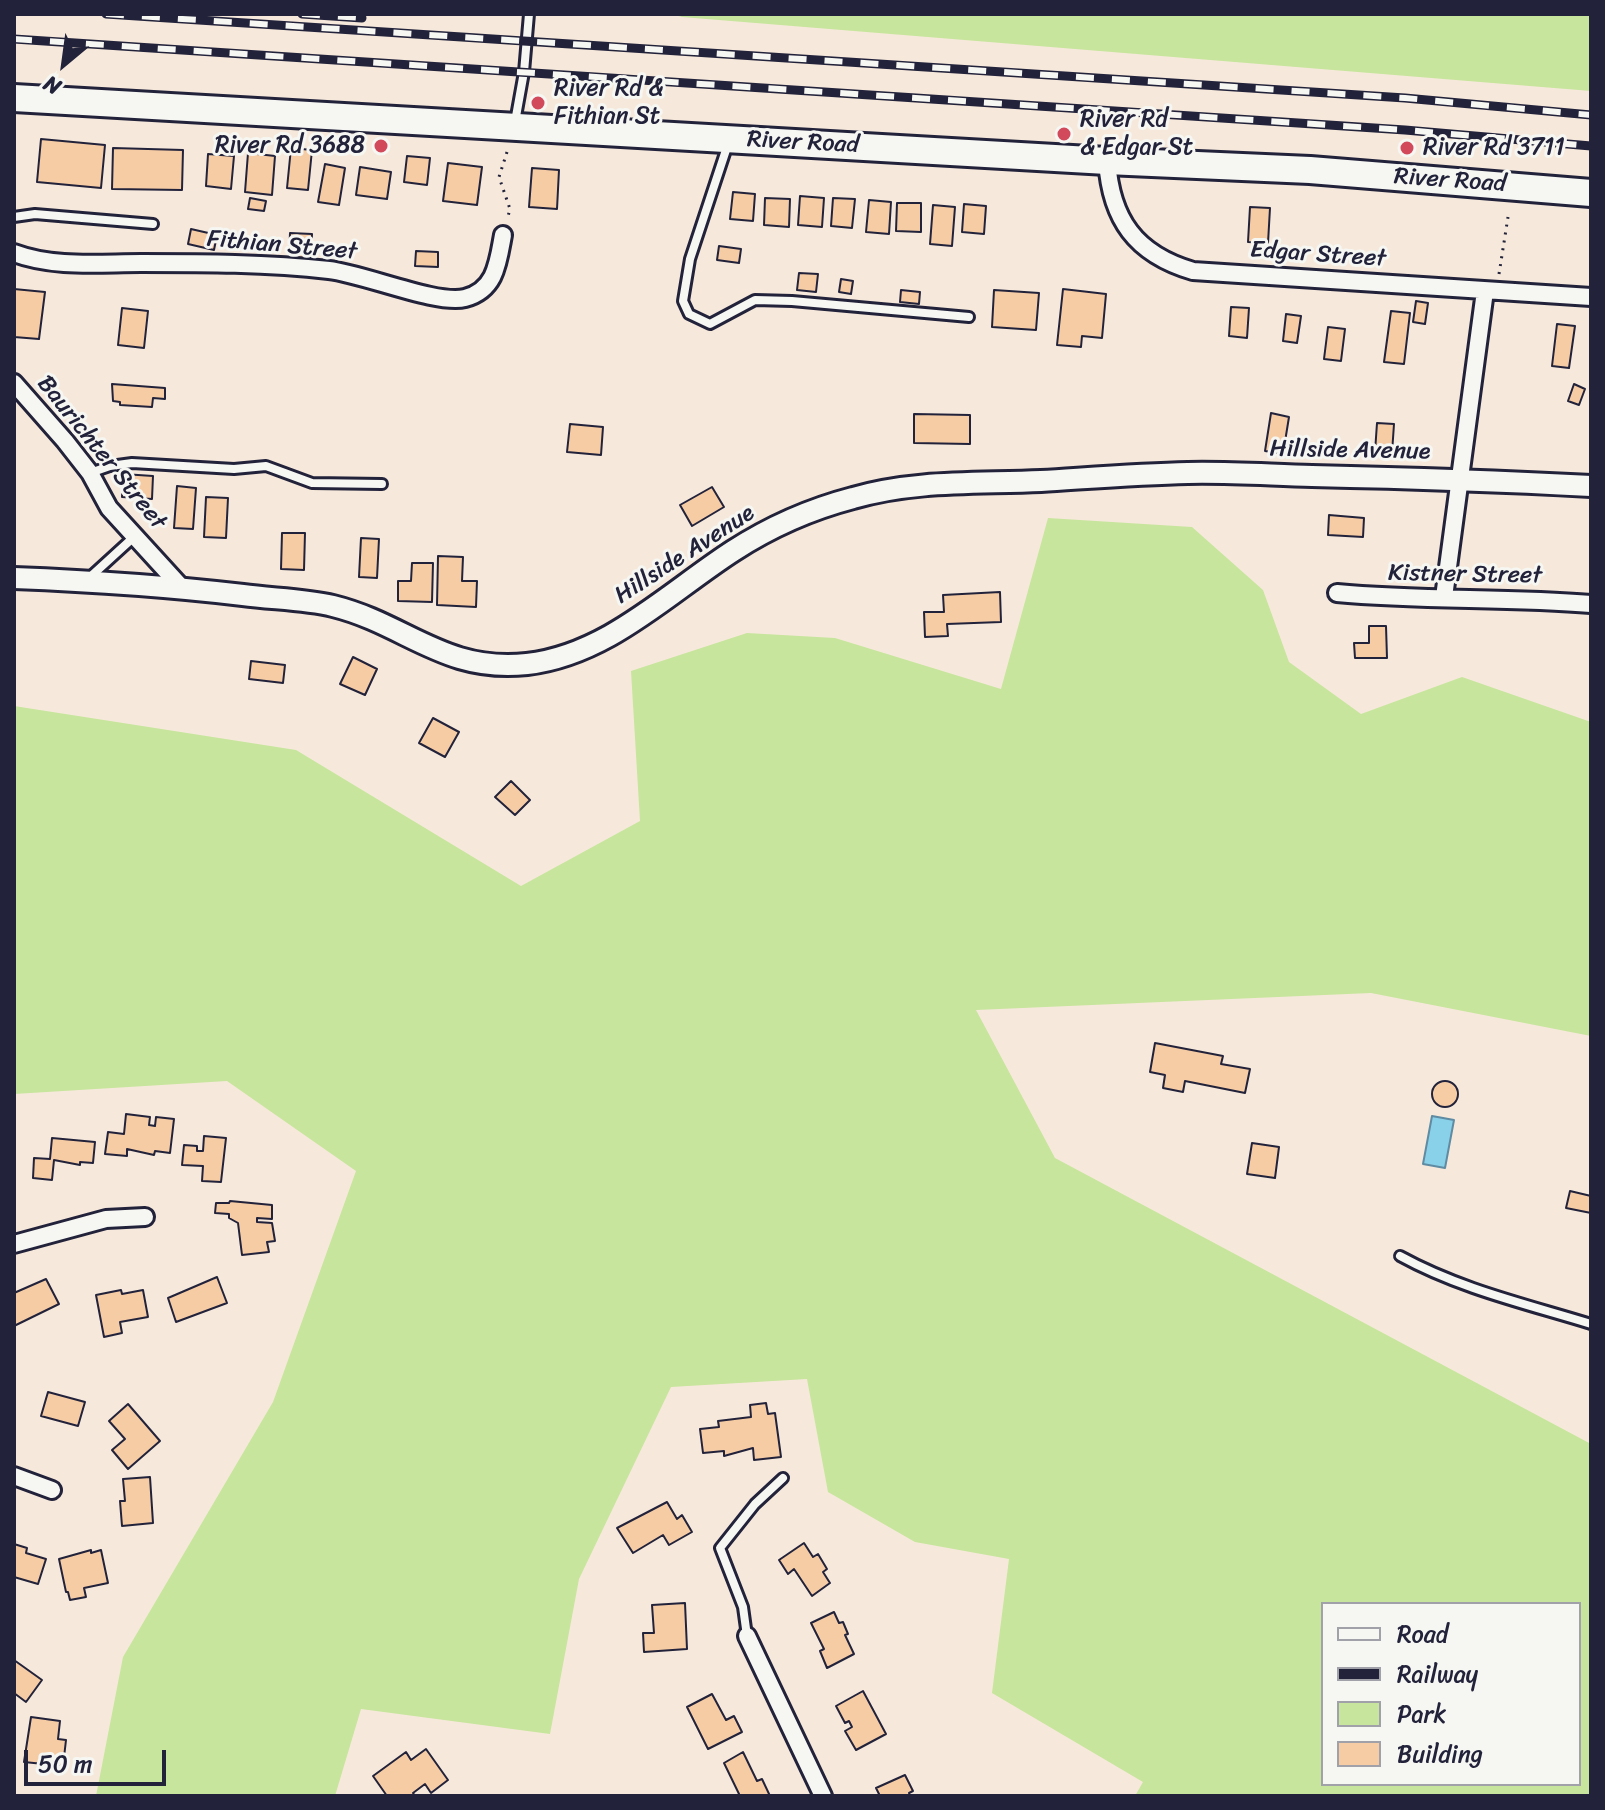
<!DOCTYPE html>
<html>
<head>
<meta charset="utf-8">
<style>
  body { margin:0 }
  #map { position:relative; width:1605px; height:1810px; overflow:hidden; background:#f6e9db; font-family:Sriracha,sans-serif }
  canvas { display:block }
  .frame { position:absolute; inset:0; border:16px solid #22223b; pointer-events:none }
  .legend { position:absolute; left:1321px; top:1602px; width:260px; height:184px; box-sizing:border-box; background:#f6f6f2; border:2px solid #a1a1a9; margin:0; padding:10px 14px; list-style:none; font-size:24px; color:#22223b }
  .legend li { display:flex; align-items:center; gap:16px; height:40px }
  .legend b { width:40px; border:2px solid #a1a1a9 }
  .north { position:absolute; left:24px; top:24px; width:80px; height:80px; -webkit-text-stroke:6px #f6f6f2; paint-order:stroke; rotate:209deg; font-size:22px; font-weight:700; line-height:32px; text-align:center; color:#22223b }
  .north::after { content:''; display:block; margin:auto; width:28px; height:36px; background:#22223b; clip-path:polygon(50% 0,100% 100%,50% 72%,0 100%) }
  .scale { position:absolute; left:24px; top:1750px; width:142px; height:36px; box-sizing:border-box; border:4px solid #22223b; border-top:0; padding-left:10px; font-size:24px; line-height:28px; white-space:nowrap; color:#22223b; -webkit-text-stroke:6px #f6f6f2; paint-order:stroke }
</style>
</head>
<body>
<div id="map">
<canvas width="1605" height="1810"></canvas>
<div class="frame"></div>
<ul class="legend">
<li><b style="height:10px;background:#f6f6f2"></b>Road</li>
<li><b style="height:10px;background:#22223b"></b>Railway</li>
<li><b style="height:22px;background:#c7e59c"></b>Park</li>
<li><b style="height:22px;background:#f6cca5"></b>Building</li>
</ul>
<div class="north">N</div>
<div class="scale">50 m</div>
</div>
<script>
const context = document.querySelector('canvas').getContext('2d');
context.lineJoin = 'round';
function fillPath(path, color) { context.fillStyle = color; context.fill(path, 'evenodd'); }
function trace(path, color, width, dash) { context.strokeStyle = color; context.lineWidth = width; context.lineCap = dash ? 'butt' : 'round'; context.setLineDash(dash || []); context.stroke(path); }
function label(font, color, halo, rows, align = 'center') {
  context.font = font + ' Sriracha,sans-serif'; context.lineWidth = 6; context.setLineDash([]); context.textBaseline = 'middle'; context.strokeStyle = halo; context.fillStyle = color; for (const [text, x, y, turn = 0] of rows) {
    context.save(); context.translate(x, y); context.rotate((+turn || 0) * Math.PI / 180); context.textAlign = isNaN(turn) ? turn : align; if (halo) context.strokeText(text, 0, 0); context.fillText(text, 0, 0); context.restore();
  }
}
const green = new Path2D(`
  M673,14h918v77l-909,-74z
  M1048,518l144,9 71,63 26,72 72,52 101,-37 129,45v314l-220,-43 -395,17 79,148 536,286v352h-456l8,-14 -151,-89 17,-134 -94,-17 -87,-50 -21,-113 -136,8 -92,192 -29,155 -189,-25 -26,87h-239l27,-139 150,-255 83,-231 -129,-90 -213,13v-388l282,44 225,136 119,-65 -9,-150 116,-38 88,5 166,51zM1323,1604h256v180h-256z`);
const water = new Path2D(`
  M1432,1116l22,4 -9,48 -22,-4z`);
const building = new Path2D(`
  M41,139l64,6 -4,43 -64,-6z
  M113,148l70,2 -1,40 -70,-1z
  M291,148l21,2 -4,40 -21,-2z
  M248,153l27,3 -3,39 -27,-3z
  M208,154l26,2 -3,33 -25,-3z
  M407,156l23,2 -3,27 -23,-3z
  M448,163l34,4 -5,38 -34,-4z
  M325,164l20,4 -6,37 -21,-3z
  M360,167l31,5 -4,27 -31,-4z
  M532,168l27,2 -2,39 -28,-2z
  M733,192l22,2 -2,27 -23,-2z
  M800,196l24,2 -2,29 -24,-2z
  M250,198l16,3 -2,10 -16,-2z
  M765,198l25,1 -1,28 -25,-2z
  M833,198l22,1 -3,29 -21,-2z
  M869,200l22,2 -2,32 -23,-2z
  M897,203h24v29l-25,-1z
  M964,204l22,2 -2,28 -22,-2z
  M933,205l22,2 -3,39 -22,-2z
  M1250,207l20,1 -2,35 -20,-1z
  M191,229l26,6 -3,15 -26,-6z
  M290,233l22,1 -1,24 -22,-1z
  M719,246l22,3 -2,14 -22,-3z
  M416,251l22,1v15l-23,-1z
  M799,273l19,1 -2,18 -19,-2z
  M841,279l12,2 -2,13 -12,-2z
  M14,289l31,3 -6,47 -25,-2z
  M1063,289l43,5 -4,44 -20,-2 -1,11 -24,-2z
  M901,290l19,2 -1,12 -19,-2z
  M994,290l45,3 -3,37 -44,-3z
  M1416,301l12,2 -3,21 -12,-2z
  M1231,307l18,1 -2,30 -18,-2z
  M122,308l26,3 -4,37 -26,-3z
  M1391,311l19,2 -6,51 -20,-2z
  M1286,314l15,2 -4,27 -14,-2z
  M1557,324l18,2 -6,42 -17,-2z
  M1328,327l17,2 -4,32 -17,-2z
  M112,384l53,4v11l-12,-1 -1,9 -32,-2v-3l-7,-1z
  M1574,384l11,5 -6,16 -11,-4z
  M1271,413l18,4 -6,37 -18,-3z
  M914,414l56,1v29l-56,-1z
  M1377,423l17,1 -2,29 -17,-1z
  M570,424l33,3 -2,28 -34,-3z
  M123,474l30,2 -1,23 -30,-2z
  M177,486l19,2 -3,41 -19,-1z
  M712,487l12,20 -32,19 -12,-21z
  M206,497l22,1 -2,40 -22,-1z
  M1329,515l35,3 -1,19 -35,-2z
  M282,533h23l-1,37 -23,-1z
  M361,538l18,1 -2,39 -18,-1z
  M438,556l25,1 -1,24h15l-1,26 -39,-2z
  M412,563h21l-1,39 -34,-1v-20h13z
  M1000,592l1,30 -54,2 1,12 -23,1 -1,-25h20l-1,-17z
  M1369,626h17l1,32h-32l-1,-15h15z
  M353,657l24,12 -12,26 -25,-11z
  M251,661l34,4 -2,18 -34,-4z
  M433,718l26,14 -14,25 -26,-14z
  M511,781l19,19 -15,15 -20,-18z
  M1155,1043l68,13 -2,8 29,5 -5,24 -60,-12 -2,11 -20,-4 2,-13 -15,-3z
  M1432 1094a13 13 0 1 1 26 0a13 13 0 1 1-26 0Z
  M126,1114l24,3 -1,8 6,1 1,-9 18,2 -4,34 -15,-2 -1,4 -27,-6v7l-22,-2 3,-22 16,2z
  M204,1136l22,2 -5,44 -19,-1 1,-15 -21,-1 2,-20 13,1v5h6z
  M52,1138l43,4 -2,21 -13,-1v3l-26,-5 -2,20 -19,-2 1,-20 16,1z
  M1252,1143l27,4 -4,31 -28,-4z
  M1570,1191l21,5v17l-25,-5z
  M230,1201l42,4v14l-15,-1v4l15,1 3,18 -8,1 2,10 -27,3 -4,-32 -9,-5v-4l-14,-1 1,-10h13z
  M217,1277l10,26 -51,19 -8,-24z
  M46,1279l13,25 -45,22v-33z
  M121,1290l1,4 21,-4 5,27 -28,5 2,11 -18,4 -8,-42z
  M48,1392l37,10 -7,24 -37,-10z
  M766,1403l2,11 7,-1 6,44 -27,3 -1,-12 -29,8v-5l-21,2 -3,-24 19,-2 -1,-6 33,-4 -1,-12z
  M128,1404l32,37 -32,28 -16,-19 13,-11 -16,-18z
  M150,1477l3,46 -31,3 -2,-25h5l-2,-22z
  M667,1502l10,17 5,-4 10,17 -23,13 -6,-10 -30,18 -16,-25z
  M804,1543l9,14 5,-3 9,15 -4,3 7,11 -18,13 -18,-27 -6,5 -9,-14z
  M14,1544l13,4 -1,5 20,6 -8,25 -24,-7z
  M91,1550v3l10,-3 7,33 -24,5 2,9 -16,3 -2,-8h-2l-7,-33z
  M685,1603l2,46 -43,3 -1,-19h11l-2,-28z
  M834,1612l5,11 4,-1 5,12 -3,1 9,19 -27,14 -7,-17 4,-2 -13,-26z
  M14,1660l28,20 -16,22 -12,-9z
  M863,1691l23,43 -30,16 -11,-19 7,-4 -3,-6 -4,2 -9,-17z
  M712,1694l14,26 8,-4 8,16 -34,17 -21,-42z
  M31,1717l29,4 -2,18 8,1 -3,26 -39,-4z
  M426,1749l22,31 -17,13 -6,-9 -12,9 2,3h-28l-14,-20 33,-24 5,8z
  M743,1752l14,29 5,-2 8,17h-30l-16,-33z
  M905,1775l8,16 -4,2 1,3h-30l-4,-8z`);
const path = new Path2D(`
  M507,152l-8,25 11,32 -3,11
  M1499,274l9,-57`);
const service = new Path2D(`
  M515,122l9,-50 5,-58
  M728,144l-38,115 -7,42 6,13 21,10 45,-24 37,1 177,16
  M14,217l21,-3 118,10
  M90,473l20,-7 22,-3 102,6 32,-3 46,17 70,1
  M89,578l46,-42
  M1400,1256c60,33 126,48 191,68
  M747,1636l-4,-29 -23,-59 35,-44 28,-26`);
const minor = new Path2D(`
  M1107,161c4,58 28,93 86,110l398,26
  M14,253c40,15 85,10 127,10 62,0 126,0 188,7 35,4 108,35 136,28 31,-8 33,-36 38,-63
  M14,383l51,58 25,32 19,35 73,80
  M1337,593c84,8 169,4 254,11
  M1444,597l41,-306
  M14,1244l92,-25 39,-2
  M14,1476l38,14
  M747,1636l76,160`);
const tertiary = new Path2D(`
  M14,578c77,3 153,8 229,17 29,4 62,4 90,11 73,18 111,67 194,58 80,-9 141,-71 206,-113 37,-24 78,-42 120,-53 62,-18 124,-14 188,-17 49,-3 98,-7 147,-8 41,-1 83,2 124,3 93,2 186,5 279,10`);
const primary = new Path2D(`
  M14,98l1093,63 203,9 281,23`);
const rail = new Path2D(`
  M106,14l1299,84 186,17
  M302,14l60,4
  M14,39l1391,91 186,16`);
const markers = [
  [538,103,8,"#d1495b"],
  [1064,134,8,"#d1495b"],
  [381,146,8,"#d1495b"],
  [1407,148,8,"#d1495b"]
];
const poiNames = [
  ["River Rd &",554,89],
  ["Fithian St",554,117],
  ["River Rd",1080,120],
  ["& Edgar St",1080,148],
  ["River Rd 3688",365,146,"right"],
  ["River Rd 3711",1423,148]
];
const streetNames = [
  ["River Road",803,143,3],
  ["River Road",1450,181,4],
  ["Fithian Street",282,246,5],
  ["Edgar Street",1318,255,4],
  ["Hillside Avenue",1350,451,1],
  ["Baurichter Street",101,453,51],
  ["Hillside Avenue",685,555,-33],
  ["Kistner Street",1465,575,1]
];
fillPath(green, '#c7e59c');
fillPath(water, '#88d1e9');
trace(water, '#5f8ba3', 2);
fillPath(building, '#f6cca5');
trace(building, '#22223b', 2);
trace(service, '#22223b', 14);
trace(minor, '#22223b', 22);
trace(tertiary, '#22223b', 26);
trace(primary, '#22223b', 32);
trace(path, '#22223b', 3, [2, 6]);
trace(service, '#f6f6f2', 8);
trace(minor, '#f6f6f2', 16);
trace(tertiary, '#f6f6f2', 20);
trace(primary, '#f6f6f2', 26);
trace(rail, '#22223b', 9);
trace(rail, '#f6f6f2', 6, [18]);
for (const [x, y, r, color] of markers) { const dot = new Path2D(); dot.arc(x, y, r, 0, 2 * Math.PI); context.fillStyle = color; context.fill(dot); trace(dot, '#f6f6f2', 3); }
label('24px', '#22223b', '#f6f6f2', poiNames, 'left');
label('24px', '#22223b', '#f6f6f2', streetNames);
</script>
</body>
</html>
